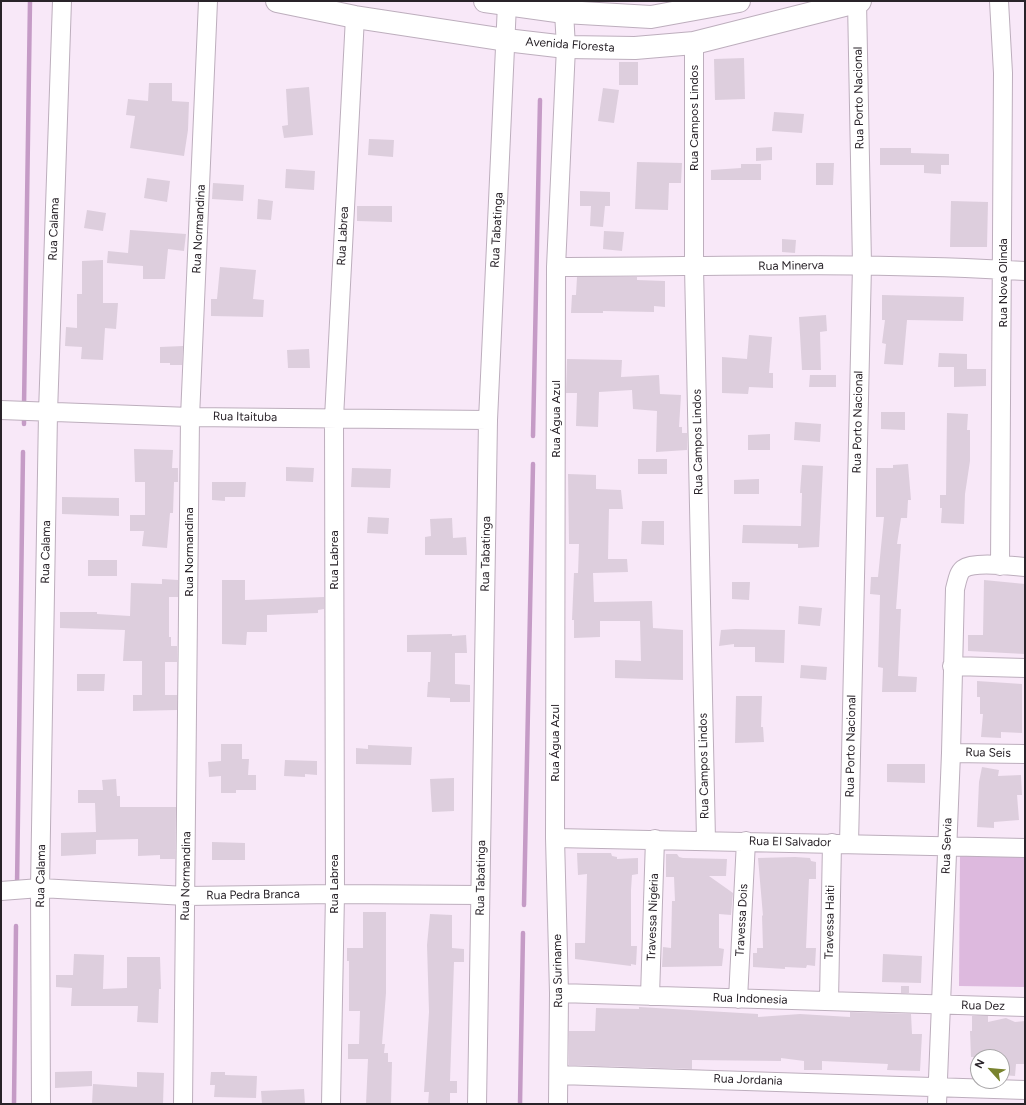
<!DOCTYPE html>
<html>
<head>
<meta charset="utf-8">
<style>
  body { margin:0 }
  #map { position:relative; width:1026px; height:1105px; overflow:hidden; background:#f8e8f8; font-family:Figtree,sans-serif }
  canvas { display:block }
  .frame { position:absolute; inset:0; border:2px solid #292329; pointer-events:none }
  .north { position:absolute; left:970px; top:1049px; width:40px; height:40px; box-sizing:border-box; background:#fff; border:1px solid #a9a7a9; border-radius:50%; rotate:297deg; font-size:11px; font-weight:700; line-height:16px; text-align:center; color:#292329 }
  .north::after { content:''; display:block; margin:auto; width:14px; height:18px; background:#79832f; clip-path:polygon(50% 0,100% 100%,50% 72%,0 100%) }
</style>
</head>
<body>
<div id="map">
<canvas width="1026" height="1105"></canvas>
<div class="frame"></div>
<div class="north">N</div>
</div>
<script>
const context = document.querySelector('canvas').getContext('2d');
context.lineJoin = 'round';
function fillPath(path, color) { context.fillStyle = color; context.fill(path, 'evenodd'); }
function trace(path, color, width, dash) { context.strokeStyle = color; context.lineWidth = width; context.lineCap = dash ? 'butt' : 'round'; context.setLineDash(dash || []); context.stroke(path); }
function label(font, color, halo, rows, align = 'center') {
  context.font = font + ' Figtree,sans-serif'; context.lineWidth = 4; context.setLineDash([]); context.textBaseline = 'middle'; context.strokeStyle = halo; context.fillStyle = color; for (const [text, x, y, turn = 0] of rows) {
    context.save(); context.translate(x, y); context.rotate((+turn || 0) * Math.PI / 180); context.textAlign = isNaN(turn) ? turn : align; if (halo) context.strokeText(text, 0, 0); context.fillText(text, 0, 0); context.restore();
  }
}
const green = new Path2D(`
  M960,853l65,2v132l-66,-1z`);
const stream = new Path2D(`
  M24,406l6,-405
  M24,424v-10
  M533,436l7,-336
  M17,886l6,-434
  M524,905l9,-441
  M14,1104l2,-178
  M520,1104l3,-171`);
const building = new Path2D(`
  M744,58l1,41 -30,1 -1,-41z
  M619,62h19v23h-19z
  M149,83h23v18l17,1 -1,28 -4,26 -54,-8 5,-32 -9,-1 2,-16 20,2z
  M309,87l4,48 -29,3 -2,-12 6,-1 -2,-36z
  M603,88l16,2 -5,33 -16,-2z
  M774,112l30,2 -2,19 -30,-2z
  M369,139l25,1 -1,17 -25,-2z
  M772,147v13l-16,1v-13z
  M880,148h31v5l38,1v11h-8v9l-17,-1v-8h-44z
  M637,162l45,1 -1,20h-12l-1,27 -33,-1z
  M816,163h18l-1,22h-17z
  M741,164h20v16h-50v-10l30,-2z
  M286,169l29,2 -1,19 -29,-2z
  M147,178l23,3 -3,21 -23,-4z
  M213,183l31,2 -1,16 -31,-2z
  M580,191l30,1v14h-5l-2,21 -13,-1 1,-20h-11z
  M258,199l15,2 -2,19 -14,-1z
  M951,201l37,1 -1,45h-37z
  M357,206h35v16l-35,-1z
  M87,210l19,3 -3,18 -19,-3z
  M130,230l56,4 -2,17 -16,-2 -3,30h-22v-13l-36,-3 1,-12 20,2z
  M604,231l20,1 -2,19 -19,-2z
  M782,239l14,1 -1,13 -13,-1z
  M103,260v43h15l-2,26 -11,-1 -2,32 -22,-1 1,-12 -17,-1 1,-19 11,1v-34h5v-33z
  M220,267l36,3 -3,29 11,1 -1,17 -52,-1v-17h6z
  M577,277h60v3l28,1v26l-11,-1v6l-51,-1v2h-32l1,-18h4z
  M882,295l82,2 -1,24 -56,-1 -4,45 -19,-1 2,-20 -4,-1 3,-23h-3z
  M826,315l1,16 -7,1 1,38h-19l-3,-53z
  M749,335l23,2 -3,36h4v15l-24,-1 -1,7 -26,-1v-36l25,2z
  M183,346l-1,19h-12v-2h-10v-16z
  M309,349l1,19h-22l-1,-18z
  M939,353l28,1v15h19v17l-32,1v-20h-16z
  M567,359l55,1 -1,17 38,-2 1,19 21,1 -2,32h3v6h5v17l-31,2 1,-41 -24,-2 -1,-19 -33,2 -1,35 -22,-1 1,-33h-11z
  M810,375h26v12h-27z
  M881,412h24v18l-24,-1z
  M947,413l21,1 -1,16h3v31l-5,33 -1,30 -23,-1 1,-15h-2v-13h6z
  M795,422l26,2 -1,18 -26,-2z
  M770,434v16h-22v-15z
  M134,449l39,1 -1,18h6v14h-4l-1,31h-3l-3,35 -25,-2 2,-15h-14v-16h15v-33h-10z
  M638,459h29v15h-29z
  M908,464l3,36h-3l-1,18h-6l-4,26h4l-5,65h5l-3,67 19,1 -1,15h-34l1,-24 -5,-1 2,-72 -10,-1 1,-17h7l6,-60h-8v-49h17v-3z
  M802,465l21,1 -4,81 -21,1v-4l-56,-1 1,-18 58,1 1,-33h-2z
  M286,467l28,1 -1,14 -27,-1z
  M352,468l39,1 -1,19 -39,-1z
  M568,474l28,1v14l25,1 2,19h-14l-1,50h19l1,13 -35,1 1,29 58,-1 1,27 30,2v50l-68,-2v-18l26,1 -1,-40h-40v16l-26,1v-18h-2l2,-47h4l1,-29h-10z
  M759,479v15h-25v-14z
  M212,482h34l-1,15h-20v4l-13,-1z
  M62,497l57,1v18l-57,-2z
  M368,517l21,1 -1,16 -21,-1z
  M452,518l1,20 13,-1 1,18h-42v-18l6,-1 -1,-17z
  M642,521h22v24l-23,-1z
  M88,560h29v16h-29z
  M162,579l16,1v17h-9v40h2v9h6v16h-12v33h12v15l-44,1v-16h9v-34h-19l2,-31 -65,-2v-16h37v2l33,2 1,-33 31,1z
  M222,580h23v20l79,-3v12l-6,1v3l-51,2v17h-20l-1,13 -24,-1z
  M984,580l41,4 -1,34h1v36l-57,-3v-16h15z
  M732,582h18l-1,18 -17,-1z
  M799,606l23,2 -2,18 -22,-2z
  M735,629l50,1 -1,33 -29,-1v-15h-21v-3l-15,2 2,-16z
  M452,634v2l14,-1 1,18h-12v31l15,1v17h-20v-4l-23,-1 1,-15h2l1,-30h-24v-17z
  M801,665l26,2 -1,13 -26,-2z
  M77,674h28l-1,17h-27z
  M977,681l45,3v49l-21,-1v6l-20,-1 2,-23h-3v-17h-3z
  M736,696h26l-1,31h2l1,15 -29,1z
  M221,744h21v15h7l-1,16h8v15h-20v3h-15v-17l-12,1 -1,-15 13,-1z
  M368,745l44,2 -1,18 -55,-1v-16l12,1z
  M285,760l32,1v14l-12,-1v3l-21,-1z
  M887,764h38v19l-38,-1z
  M982,767l17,3 -1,6 23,-1 1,20h-5l2,25 -25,2v6l-17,-1 2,-45z
  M454,778v33l-22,1 -2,-33z
  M116,779l1,17h3v11h56l-1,52h-15v-4l-22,1v-17l-42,1v14l-35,2v-23l35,-1 -1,-29h-17v-13h25l-1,-10z
  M212,842l33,1v17h-33z
  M577,853h34l1,3 5,1v2l21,-1v16l-6,1 -1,15v56h6l-1,19 -5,-1v2l-56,-7v-16h10l2,-69 -9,1z
  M666,854h11l2,3 4,1 44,1 -1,17h-17l24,17 -2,22 -12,-1v34l5,1 -2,17 -60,1 1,-20 8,1 1,-47h3l-1,-24h-8z
  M795,857l15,1 1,3 5,1v17h-7l-3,69h10l-1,18 -8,-1 -1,3 -21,-1v2l-32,-2v-14h4v-5h6l-1,-33 1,1 -5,-58z
  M363,912h23v81l-4,51h3l-1,9h4v9h4l-1,42h-25l2,-45h-20v-15h11l1,-33h-11v-50h-2v-13h16z
  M430,914l22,1v33l12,1v13h-10l-4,119h7v12h-7v11h-22l1,-12h-5l5,-80 -2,-67z
  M74,954l30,1 -1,34 24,-1v-31h33l1,32h-2l-1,34 -21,-1 1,-16h-67l1,-18 -16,-1v-12h17z
  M883,954l39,2 -1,27 -39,-1z
  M901,986h8v7h-8z
  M639,1007l119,7v3l42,-3 50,3v-5l61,2 1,20h10l-2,37 -33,-1 1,-6 -66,-3v9h-18v-9l-23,-3v3l-89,-1v9l-123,-4v-34h26l1,-23 43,1z
  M972,1016h16v6l18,-4 9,4 10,-1v43h-9l-1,12 -13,-1v-18h-31l-1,-26h2z
  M92,1071v15l-37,2v-16z
  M137,1072l27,1 -1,31h-71l1,-20 44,3z
  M211,1072h14v3l32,1 -1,22 -42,-1 1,-12h-5z
  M304,1089l1,15h-43l-1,-13z`);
const street = new Path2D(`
  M999,1l4,72 -3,493
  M694,43v224l12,573
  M556,267c156,0 313,-6 469,4
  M1,410l189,7 298,3
  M952,666l73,2
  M951,753l74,1
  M555,838l470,10
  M849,844l13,-579 -5,-264
  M1,891l39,-3 146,8 149,-2 145,1
  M559,993l466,14
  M650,996l5,-157
  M738,999l8,-158
  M829,1001l3,-158
  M559,1075l466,15
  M41,1104l-1,-216 8,-475 14,-412
  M183,1104l7,-687 18,-416
  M331,1104l4,-210 -1,-476 21,-401
  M477,1104l11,-684 19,-416
  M558,1104l1,-111 -4,-155 1,-571 10,-220 -2,-35 -2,-11
  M937,1104l14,-351 4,-164c2,-7 3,-16 8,-20 11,-8 48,-3 62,-2`);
const secondary = new Path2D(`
  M277,1l78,16 151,23 60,7 69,1 59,-5 166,-42
  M485,1l79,11 87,5 88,-16`);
const streetNames = [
  ["Avenida Floresta",570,45,4],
  ["Rua Porto Nacional",859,98,-91],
  ["Rua Campos Lindos",694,118,-90],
  ["Rua Calama",54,229,-88],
  ["Rua Normandina",199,229,-87],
  ["Rua Tabatinga",497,230,-87],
  ["Rua Labrea",343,236,-87],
  ["Rua Minerva",791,266,-1],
  ["Rua Nova Olinda",1003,283,-90],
  ["Rua Itaituba",245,417,1],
  ["Rua Água Azul",556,419,-90],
  ["Rua Porto Nacional",858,422,-89],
  ["Rua Campos Lindos",698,442,-91],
  ["Rua Calama",46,552,-89],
  ["Rua Normandina",189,552,-90],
  ["Rua Tabatinga",486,554,-89],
  ["Rua Labrea",334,560,-90],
  ["Rua Água Azul",555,743,-90],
  ["Rua Porto Nacional",851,746,-89],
  ["Rua Seis",988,753,1],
  ["Rua Campos Lindos",704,766,-91],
  ["Rua El Salvador",790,842,1],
  ["Rua Servia",947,846,-88],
  ["Rua Calama",41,876,-89],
  ["Rua Normandina",186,876,-89],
  ["Rua Tabatinga",481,878,-89],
  ["Rua Labrea",334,884,-90],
  ["Rua Pedra Branca",253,895,-1],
  ["Travessa Nigéria",653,917,-88],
  ["Travessa Dois",742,920,-87],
  ["Travessa Haiti",830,922,-89],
  ["Rua Suriname",558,971,-91],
  ["Rua Indonesia",750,999,2],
  ["Rua Dez",983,1006,1],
  ["Rua Jordania",748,1080,2]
];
fillPath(green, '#ddb9de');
trace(stream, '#c59bc6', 4.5);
fillPath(building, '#ddcedd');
trace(street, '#bdaebd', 20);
trace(secondary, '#bdaebd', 24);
trace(street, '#fff', 18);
trace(secondary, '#fff', 22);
label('12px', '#292329', '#fff', streetNames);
</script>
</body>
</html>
